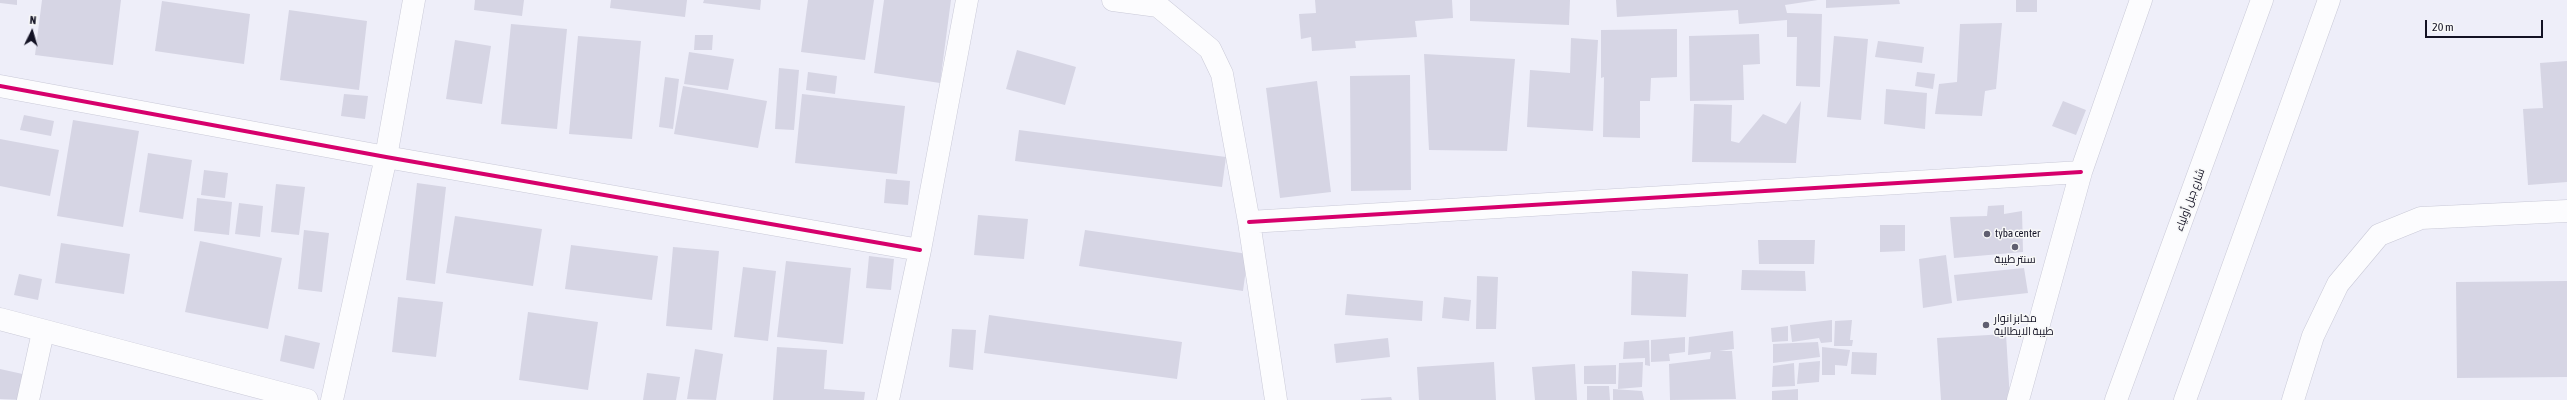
<!DOCTYPE html>
<html>
<head>
<meta charset="utf-8">
<style>
  body { margin:0 }
  #map { position:relative; width:2567px; height:400px; overflow:hidden; background:#eeeef9; font-family:"Asap Condensed",sans-serif }
  canvas { display:block }
  .north { position:absolute; left:12px; top:12px; width:40px; height:40px; -webkit-text-stroke:3px #f8f8f8; paint-order:stroke; rotate:5deg; font-size:11px; font-weight:700; line-height:16px; text-align:center; color:#131224 }
  .north::after { content:''; display:block; margin:auto; width:14px; height:18px; background:#131224; clip-path:polygon(50% 0,100% 100%,50% 72%,0 100%) }
  .scale { position:absolute; left:2425px; top:20px; width:118px; height:18px; box-sizing:border-box; border:2px solid #131224; border-top:0; padding-left:5px; font-size:12px; line-height:14px; white-space:nowrap; color:#131224; -webkit-text-stroke:3px #f8f8f8; paint-order:stroke }
</style>
</head>
<body>
<div id="map">
<canvas width="2567" height="400"></canvas>
<div class="north">N</div>
<div class="scale">20 m</div>
</div>
<script>
const context = document.querySelector('canvas').getContext('2d');
context.lineJoin = 'round';
function fillPath(path, color) { context.fillStyle = color; context.fill(path, 'evenodd'); }
function trace(path, color, width, dash) { context.strokeStyle = color; context.lineWidth = width; context.lineCap = dash ? 'butt' : 'round'; context.setLineDash(dash || []); context.stroke(path); }
function label(font, color, halo, rows, align = 'center') {
  context.font = font + ' "Asap Condensed",Cairo,sans-serif'; context.lineWidth = 3; context.setLineDash([]); context.textBaseline = 'middle'; context.strokeStyle = halo; context.fillStyle = color; for (const [text, x, y, turn = 0] of rows) {
    context.save(); context.translate(x, y); context.rotate((+turn || 0) * Math.PI / 180); context.textAlign = isNaN(turn) ? turn : align; if (halo) context.strokeText(text, 0, 0); context.fillText(text, 0, 0); context.restore();
  }
}
const building = new Path2D(`
  M0,0h17v5l-17,-2z
  M42,0h79l-8,65 -78,-10z
  M475,0h49l-2,16 -48,-6z
  M611,0h76l-2,17 -75,-9z
  M704,0h57l-1,10 -57,-7z
  M808,0h66l-9,60 -64,-8z
  M884,0h67l-11,83 -66,-10z
  M1315,0h137l1,18 -38,3 2,16 -62,4 1,7 -44,3 -1,-14 -10,2 -2,-25 17,-1z
  M1470,0h100l-1,25 -99,-4z
  M1616,0h202l-33,5 2,8 35,1 -2,73 -24,-1 1,-49h-10v-17l-48,4 -1,-14 -121,7z
  M1826,0h73l1,4 -74,4z
  M2016,0h21v12h-21z
  M162,1l88,13 -6,50 -89,-13z
  M289,10l78,11 -8,69 -79,-10z
  M2002,23l-6,66 -11,2 -3,25 -47,-2 4,-30 18,-2 3,-58z
  M511,24l56,5 -10,100 -56,-5z
  M1677,29v48l-26,1 -1,23h-10v37l-37,-1 1,-60 -3,1v-48z
  M1759,34l1,30 -17,1 1,35 -54,1 -1,-65z
  M695,35h18l-1,15h-18z
  M578,36l63,5 -9,98 -63,-5z
  M1834,36l34,3 -7,81 -34,-3z
  M1571,38l27,2 -5,91 -66,-4 3,-57 40,3z
  M455,40l36,6 -9,58 -36,-5z
  M1878,41l46,6 -2,16 -47,-6z
  M1017,50l59,17 -11,38 -59,-16z
  M689,52l45,7 -6,31 -44,-6z
  M1424,54l91,5 -8,92 -78,-1z
  M2567,61v121l-39,3 -5,-76 20,-1 -3,-45z
  M779,68l20,2 -5,60 -19,-1z
  M808,72l29,4 -2,18 -29,-4z
  M1917,72l18,2 -2,15 -18,-3z
  M1410,75l1,115 -60,1 -1,-115z
  M665,77l14,2 -6,50 -14,-2z
  M1317,81l14,111 -51,6 -14,-110z
  M683,86l84,15 -9,47 -84,-14z
  M1886,89l41,4 -2,36 -41,-5z
  M344,94l24,2 -3,23 -24,-3z
  M802,94l103,12 -8,68 -102,-11z
  M1801,101l-5,62 -104,-1 2,-58 38,1 -1,36 8,2 24,-29 23,10z
  M2063,101l23,9 -10,25 -24,-9z
  M24,115l30,6 -3,15 -31,-6z
  M73,120l66,11 -16,96 -66,-11z
  M1019,130l207,27 -4,30 -207,-26z
  M0,139l59,11 -9,46 -50,-10z
  M148,153l44,7 -9,59 -44,-7z
  M204,170l24,3 -3,25 -24,-3z
  M886,179l24,2 -2,24 -24,-2z
  M417,183l29,4 -11,97 -29,-4z
  M276,184l29,3 -6,48 -28,-3z
  M197,198l35,4 -3,33 -35,-4z
  M239,203l24,3 -3,31 -25,-3z
  M2004,205v9l18,-3 1,41 -69,6 -4,-41 37,-1 1,-10z
  M978,215l50,4 -4,40 -50,-4z
  M455,216l87,13 -9,57 -87,-13z
  M1880,225h25v26l-25,1z
  M304,230l25,3 -7,59 -24,-3z
  M1085,230l163,24 -5,37 -164,-25z
  M1758,240h57l-1,24h-55z
  M200,241l82,17 -14,71 -83,-17z
  M61,243l69,11 -6,40 -69,-11z
  M571,245l87,11 -6,44 -87,-11z
  M673,247l46,4 -7,79 -46,-4z
  M1946,255l6,48 -29,5 -4,-49z
  M869,256l25,3 -3,31 -25,-2z
  M786,261l65,7 -8,76 -66,-7z
  M743,267l33,4 -8,70 -34,-4z
  M2024,268l4,25 -71,8 -3,-26z
  M1742,270l63,1 1,20 -65,-1z
  M1632,271l56,3 -2,43 -55,-2z
  M19,274l23,5 -4,21 -24,-5z
  M1477,276l21,1 -2,52h-20z
  M2567,281v96l-110,1 -1,-96z
  M1347,294l76,7 -1,20 -77,-6z
  M398,297l45,5 -7,55 -44,-5z
  M1444,297l27,3 -2,21 -27,-3z
  M528,312l70,10 -10,68 -69,-10z
  M989,315l193,27 -5,37 -193,-26z
  M1832,320v22l-11,1 -2,-5 -27,4 -2,-17z
  M1852,320l-2,20h3l-1,6h-18l1,-25z
  M1788,326v15l-16,1 -1,-14z
  M952,329l24,1 -3,40 -24,-3z
  M1733,331l1,18 -15,2h13l4,48 -66,1 -1,-36 41,-5 1,-7 -23,3 1,-18z
  M2006,334l4,66h-69l-4,-62z
  M285,335l35,8 -6,26 -34,-8z
  M1685,337v15l-16,2 1,7 -19,1v-22z
  M1388,338l2,19 -54,6 -2,-19z
  M1649,340l1,26 -5,-1v-7l-22,1 1,-17z
  M1818,342l2,15 -47,6v-19z
  M777,347l50,3 -3,39 41,3 -1,8h-91z
  M1822,347l28,3 -3,16 -12,-1v10h-13z
  M695,349l28,5 -7,46 -29,-1z
  M1852,352l25,1 -1,22 -25,-1z
  M1820,361l-1,21 -22,2 2,-21z
  M1494,362l2,38h-77l-2,-33z
  M1643,362l-1,25 -24,2 1,-26z
  M1794,363l1,23 -23,1 1,-21z
  M1575,364l2,36h-42l-3,-33z
  M1616,365v19h-32v-18z
  M0,369l27,6 -6,25 -21,-1z
  M647,373l33,4 -4,23h-33z
  M1587,386h22l1,14h-23z
  M1613,389l29,2 2,9h-31z
  M1798,389v11h-26v-9z
  M1391,397l1,3h-31v-1z`);
const minor = new Path2D(`
  M1113,0l45,6 52,43 12,25 27,148 27,178
  M0,86l386,71 534,93
  M1249,222l832,-50
  M0,319l307,81
  M28,400l15,-68
  M332,400l54,-243 28,-157
  M888,400l32,-150 47,-250
  M2018,400l63,-228 60,-172
  M2293,400l20,-64 25,-52 41,-49 42,-17 146,-7`);
const major = new Path2D(`
  M2116,400l146,-400
  M2185,400l144,-400`);
const cycleway = new Path2D(`
  M0,86l386,71 534,93
  M1249,222l832,-50`);
const markers = [
  [1987,234,4,"#605f6f"],
  [2015,247,4,"#605f6f"],
  [1986,325,4,"#605f6f"]
];
const streetNames = [
  ["شارع جبل أولياء",2190,200,-70]
];
const poiNames = [
  ["tyba center",1995,234],
  ["سنتر طيبة",2015,260,"center"],
  ["مخابز انوار",1994,319],
  ["طيبة الايطالية",1994,332]
];
fillPath(building, '#d6d5e4');
trace(minor, '#c9c9d7', 23);
trace(major, '#c9c9d7', 23);
trace(minor, '#fcfcfe', 22);
trace(major, '#fcfcfe', 22);
trace(cycleway, '#d6006c', 4);
for (const [x, y, r, color] of markers) { const dot = new Path2D(); dot.arc(x, y, r, 0, 2 * Math.PI); context.fillStyle = color; context.fill(dot); trace(dot, '#f8f8f8', 1.5); }
label('11px', '#131224', '#f8f8f8', streetNames);
label('11px', '#131224', '#f8f8f8', poiNames, 'left');
</script>
</body>
</html>
